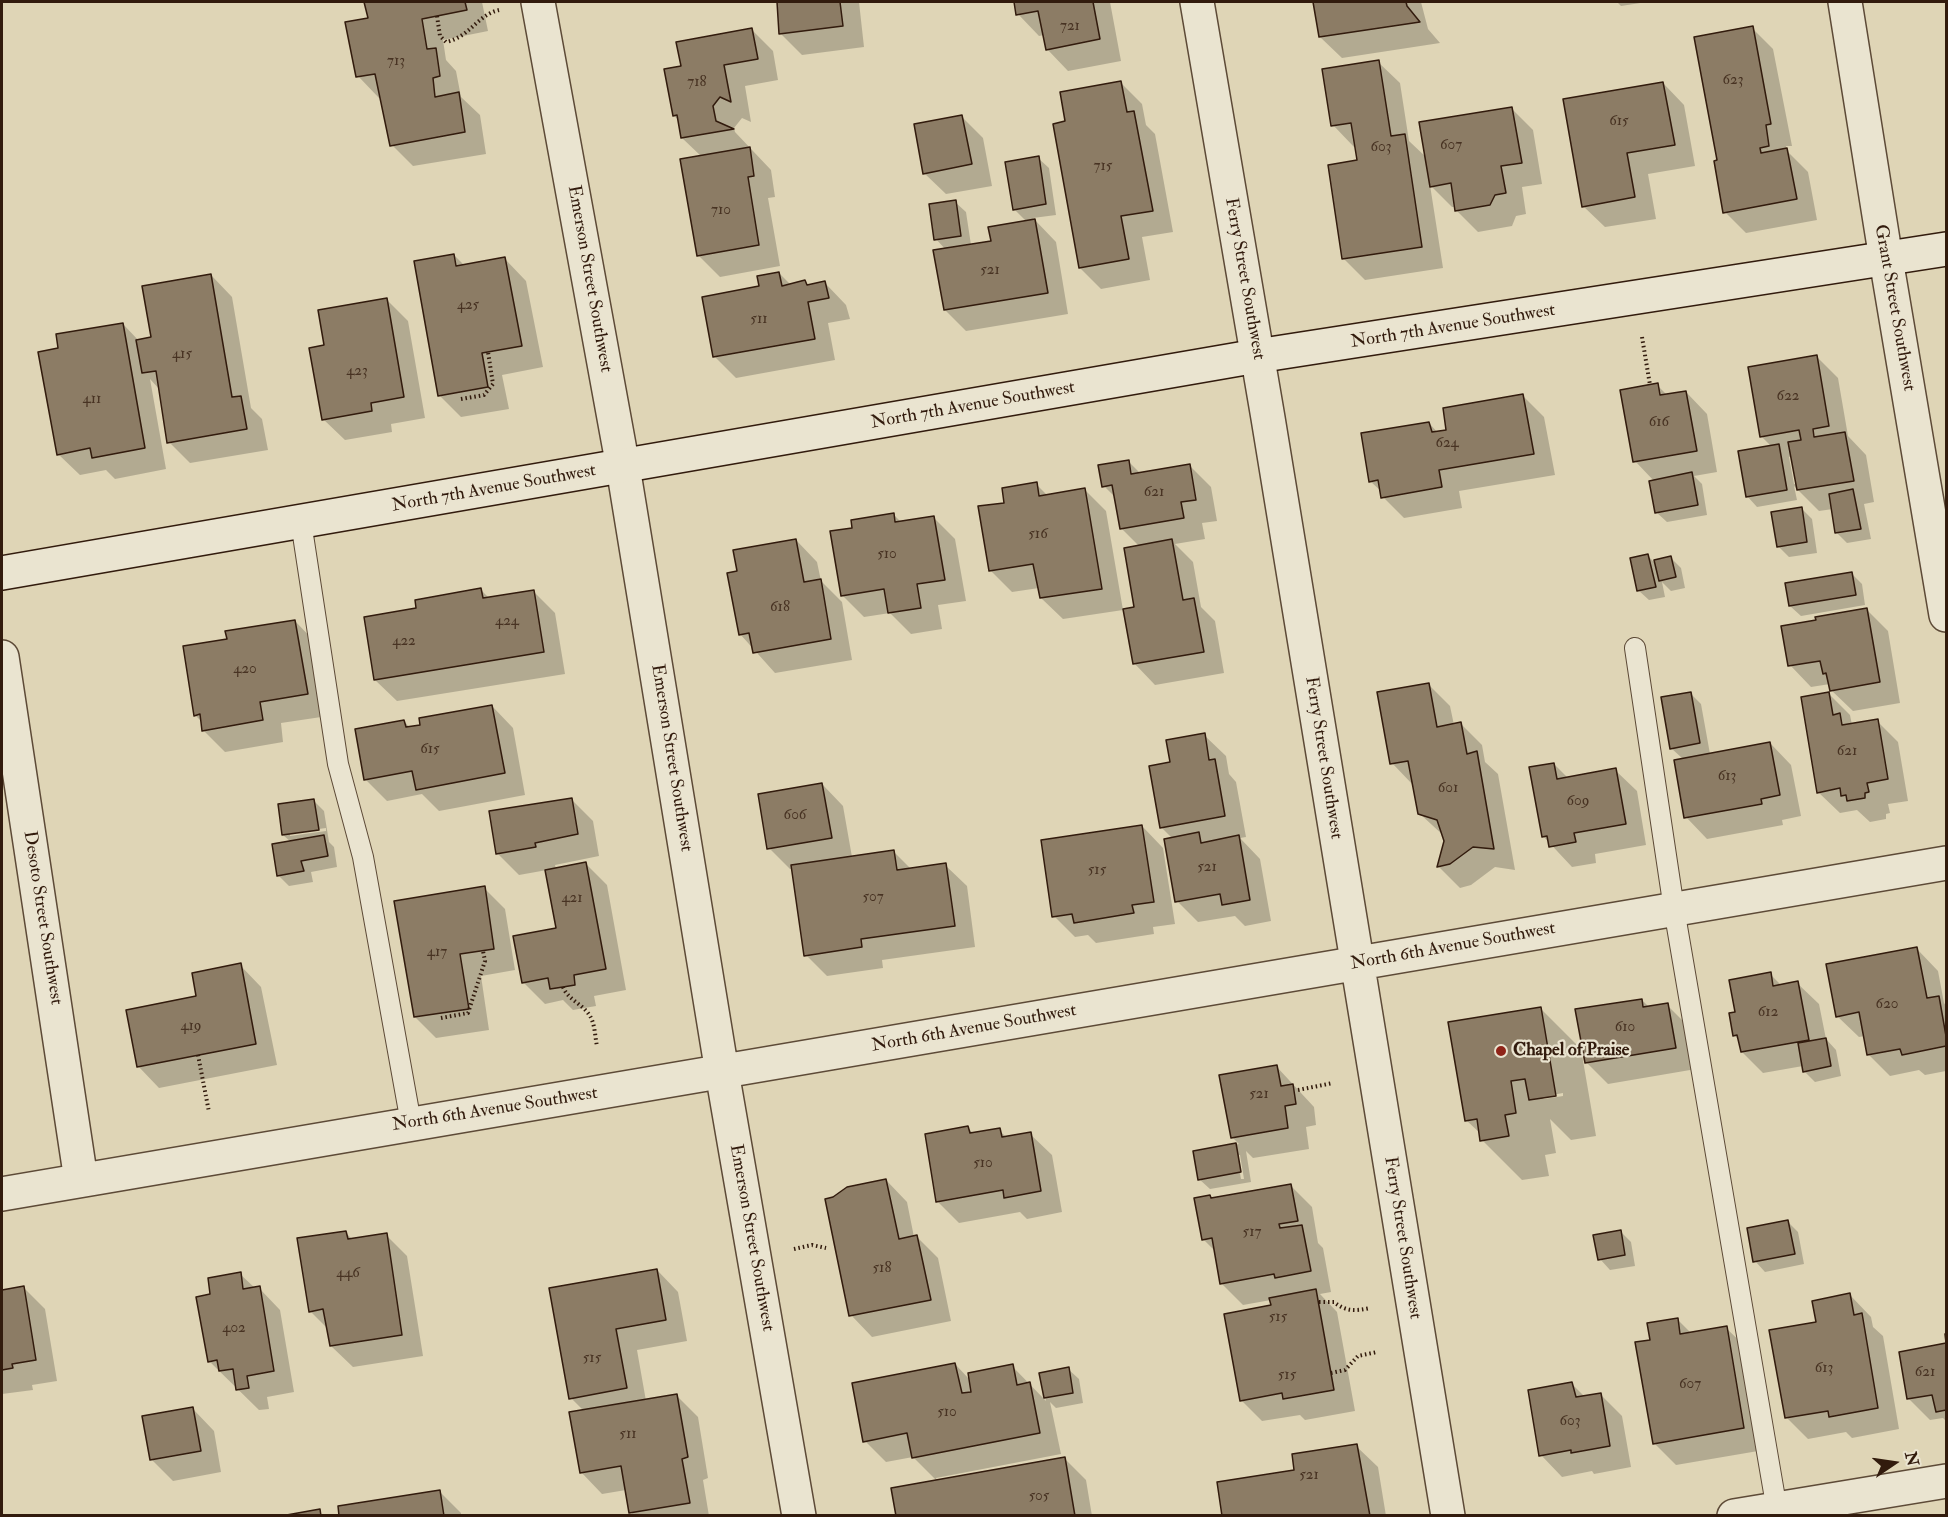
<!DOCTYPE html>
<html>
<head>
<meta charset="utf-8">
<style>
  body { margin:0 }
  #map { position:relative; width:1948px; height:1517px; overflow:hidden; background:#dfd5b6; font-family:"IM FELL Double Pica",serif }
  canvas { display:block }
  .frame { position:absolute; inset:0; border:3px solid #321b0d; pointer-events:none }
  .north { position:absolute; left:1864px; top:1433px; width:60px; height:60px; -webkit-text-stroke:4px #eae4d0; paint-order:stroke; rotate:77deg; font-size:16px; font-weight:700; line-height:24px; text-align:center; color:#321b0d }
  .north::after { content:''; display:block; margin:auto; width:21px; height:27px; background:#321b0d; clip-path:polygon(50% 0,100% 100%,50% 72%,0 100%) }
</style>
</head>
<body>
<div id="map">
<canvas width="1948" height="1517"></canvas>
<div class="frame"></div>
<div class="north">N</div>
</div>
<script>
const context = document.querySelector('canvas').getContext('2d');
context.lineJoin = 'round';
function fillPath(path, color) { context.fillStyle = color; context.fill(path, 'evenodd'); }
function trace(path, color, width, dash) { context.strokeStyle = color; context.lineWidth = width; context.lineCap = dash ? 'butt' : 'round'; context.setLineDash(dash || []); context.stroke(path); }
function label(font, color, halo, rows, align = 'center') {
  context.font = font + ' "IM FELL Double Pica",serif'; context.lineWidth = 4.5; context.setLineDash([]); context.textBaseline = 'middle'; context.strokeStyle = halo; context.fillStyle = color; for (const [text, x, y, turn = 0] of rows) {
    context.save(); context.translate(x, y); context.rotate((+turn || 0) * Math.PI / 180); context.textAlign = isNaN(turn) ? turn : align; if (halo) context.strokeText(text, 0, 0); context.fillText(text, 0, 0); context.restore();
  }
}
const shadow = new Path2D(`
  M366,2h116l6,29 -45,9 3,20 10,11 5,26 19,18 6,39 -73,12 -21,-21 -10,-48 -3,1 -21,-22 12,-57z
  M778,2h81l5,45 -62,8 -22,-22z
  M1015,2h95l11,59 -53,10 -21,-22 -3,-14 -5,1 -21,-22z
  M1315,2h106l7,27 12,14 -98,15 -22,-21z
  M1617,2h30l-26,4z
  M1752,28l21,21 19,97h-6l1,5 21,21 9,48 -71,13 -21,-21 -6,-51z
  M752,30l21,21 5,29 -33,6 6,36 -9,-4 -8,10 1,4 36,38 4,27 -7,1 12,68 -60,11 -22,-22 4,-98 -20,-19 -2,-17 -6,-5 9,-48z
  M1378,62l22,21 9,58 18,17 84,-50 22,22 9,54 -20,3 4,27 -10,2 -4,10 -34,6 -22,-22v-3h-4l-22,-22 13,83 -78,12 -21,-21 14,-97 -2,-15h-2l-21,-22z
  M1121,83l21,21 4,21 9,9 18,98 -31,5 8,43 -49,9 -21,-21 -13,-145z
  M1663,83l21,22 11,61 -47,8 8,45 -51,8 -22,-21z
  M961,116l22,22 9,48 -46,8 -22,-21z
  M1038,158l11,10 7,47 -23,3 23,24 12,72 -102,17 -21,-21 1,-60 -10,-11 19,-37 11,10 5,33 21,-3 35,-20 -13,-13z
  M454,255l11,11 40,-7 21,22 17,86 -41,8 7,34 -48,8 -21,-21z
  M779,273l12,12 14,-3 3,4 17,-3 21,22 4,14 -22,4 7,37 -99,18 -21,-21 46,-70z
  M211,275l21,22 19,111 11,11 6,31 -78,13 -21,-21 -9,-52 -10,-11 16,90 -51,10 -9,-9 -26,5 -22,-21 2,-105 63,-25 16,17 13,-3z
  M386,299l22,22 17,97 -34,6 1,8 -47,8 -22,-21 3,-73z
  M1817,357l21,21 10,58 18,19 8,47 -10,2 7,35 -24,4 -10,-10 -4,-24 -14,2 -25,-25 3,14 -40,7 -10,-11 25,-49 -11,-11zM1792,456l5,28h-3l-5,-27z
  M1657,385l11,11 18,-4 21,22 10,58 -23,4 8,8 5,31 -40,7 -11,-10 -2,-31 -19,-20z
  M1523,396l21,21 11,58 -96,16 3,17 -58,10 -21,-21 -1,-5 -12,-11 59,-58 9,10 10,-2z
  M1128,461l13,13 49,-8 21,21 6,34 -15,2 3,16 -30,5 18,18 8,45 14,14 9,52 -69,12 -21,-22 5,-117 -18,-18 -5,-30 -12,-12z
  M1036,484l12,12 37,-6 21,21 17,99 -60,9 -22,-21 -2,-10 -27,4 -21,-21 -11,-63 26,-4z
  M1801,508l11,11 5,34 -28,4 -11,-11z
  M893,514l8,8 32,-5 22,22 11,62 -28,4 4,24 -31,5 -21,-21 -26,4 -22,-22 11,-66z
  M796,540l21,22 4,19 21,21 10,58 -77,13 -35,-39 -1,-61z
  M1648,556l9,9 13,-8 11,11 4,20 -14,3 -9,-9 3,15 -16,3 -11,-10z
  M1851,573l11,11 3,21 -64,11 -11,-10 -3,-22z
  M481,590l8,8 44,-7 22,22 10,61 -168,27 -22,-21 42,-71z
  M1866,609l22,22 12,72 -47,8 -22,-21 -1,-6 -19,3 -21,-22z
  M295,621l21,22 12,73 -47,7 2,19 -58,10 -22,-22 -1,-8 -7,-7 34,-75z
  M1429,685l21,21 4,19 7,-1 21,21 3,17 13,12 17,96 -20,-3 -24,18 -11,3 -22,-22 7,-25 -1,-5 -25,-23 -5,-27 -22,-23z
  M1690,693l11,11 9,50 60,-11 21,22 10,51 -19,4 1,5 -76,14 -21,-22 -3,-58 -12,-11z
  M1829,694l21,21 2,10 25,-4 21,21 10,59 -20,3 2,9 -4,1v5l-16,3 -13,-12 -17,3 -22,-21z
  M492,706l21,22 12,67 -86,16 -17,-17 -35,7 -21,-21 38,-59 6,7z
  M1204,735l22,21 3,18 7,8 10,55 -6,1 20,21 11,62 -26,5 -10,-10 -37,6 -21,-21 -4,-62 -12,-12 11,-63z
  M1554,764l14,14 47,-8 22,21 9,54 -51,9 1,9 -24,4 -29,-31z
  M822,784l21,22 9,51 41,-6 19,19 33,-5 22,21 8,61 -93,13 1,8 -56,8 -21,-21 -13,-86h-3l-21,-21z
  M572,800l21,21 6,35 -44,9 1,4 30,-5 21,21 19,105 -32,6 2,10 -23,4 -10,-10 -18,4 -22,-22 35,-53 -11,-59 -28,5 -22,-22z
  M314,801l10,10 5,31 5,5 3,20 -26,5 2,10 -24,4 -10,-10 12,-34 -8,-7zM326,828v3l-36,5v-3z
  M1142,826l21,22 12,76 -22,3 1,7 -58,9 -8,-8 -13,2 -21,-21z
  M484,888l21,21 10,61 -34,6 8,54 -53,8 -21,-21z
  M1917,949l21,22 6,32 2,3v65l-21,4 -6,-5 -29,6 -22,-22 -3,-18 -6,1 -22,-21z
  M240,965l21,22 16,78 -118,23 -21,-22 60,-69z
  M1770,974l12,12 15,-3 22,21 7,35 10,11 5,26 -26,6 -11,-11 -1,-5 -40,7 -21,-21 -2,-11 -6,-6z
  M1642,1000l7,7 18,-2 21,21 8,43 -88,15 -22,-22z
  M1540,1008l41,41 15,87 -25,4 -21,-21 6,34 -11,2 4,21 -27,4 -40,-40 -1,-6 -15,-14zM1563,1093v3l-19,3 -3,-2z
  M1276,1066l38,41 2,18 -10,2 3,22 -56,9 -7,-7 5,31 -41,7 -11,-10 -5,-27 45,-8 -7,-7zM1237,1155h3l4,24h-3z
  M968,1128l6,6 25,-4 8,8 23,-4 22,21 10,57 -35,7 -7,-7 -61,11 -22,-22z
  M886,1180l21,22 7,35h3l21,21 13,63 -79,16 -21,-22z
  M1290,1185l22,22 6,36 5,5 8,44 -11,2 17,18 18,99 -50,9 -5,-5 -38,6 -21,-21 32,-93 -2,-7 -28,5 -21,-21 -6,-32 -13,-13 7,-42 3,3z
  M1788,1222l10,10 6,32 -39,8 -10,-11z
  M1621,1232l10,10 4,24 -25,4 -10,-11z
  M346,1233l7,7 33,-5 21,21 16,100 -70,11 -22,-21 -3,-17 -18,-18z
  M657,1270l21,22 9,49 -50,9 9,51 31,-5 21,21 10,61 -5,2 6,36h-75l-3,-4 -5,-22 -24,4 -21,-22 3,-61 -13,-13 -20,-108z
  M240,1274l16,15 3,-1 21,22 14,82 -27,5 2,12 -10,1 -50,-49 3,-66z
  M24,1288l21,21 12,72 -25,4 1,5 -31,4v-103z
  M1850,1295l21,22 2,10 10,9 16,93 -47,9 -6,-6 -38,7 -21,-21 30,-95z
  M1677,1319l15,15 34,-6 22,21 16,101 -88,15 -22,-22 -2,-102z
  M1946,1344v77l-3,-3 -13,2 -21,-21 -9,-46z
  M955,1364l15,16 42,-14 34,35 -5,-27 27,-5 11,10 4,24 -27,5 -6,-6 11,52 -125,24 1,3 -24,-24 -27,5 -21,-21z
  M1572,1384l13,13 15,-3 22,22 9,51 -37,7 -2,-3 -30,6 -21,-22z
  M193,1409l21,22 7,41 -48,9 -22,-22z
  M1356,1446l22,21 8,49h-163l72,-44z
  M1065,1459l21,21 6,36h-195z
  M439,1491l22,22v3h-120z`);
const building = new Path2D(`
  M364,2h101l2,8 -45,9 5,30 9,-1 4,28 -7,2 2,19 24,-5 6,40 -75,14 -15,-72 -19,3 -11,-55 23,-4z
  M777,2h63l3,24 -64,8z
  M1014,2h79l7,37 -54,11 -8,-39 -22,4z
  M1313,2h93l1,4 13,16 -101,15z
  M1753,26l18,98 -5,1 3,21 -9,2 1,5 26,-5 10,51 -74,14 -9,-52 3,-1 -23,-123z
  M752,28l6,31 -34,6 7,37 -11,-5 -7,9 3,15 18,8 -53,9 -4,-23 -4,1 -9,-47 17,-3 -5,-24z
  M1379,60l12,76 14,-2 17,113 -80,12 -14,-94 29,-5 -6,-37 -20,3 -9,-57z
  M1121,81l6,31 7,-1 19,100 -32,5 8,43 -50,9 -26,-144 12,-3 -5,-29z
  M1663,82l12,63 -48,8 8,44 -53,10 -19,-108z
  M1512,107l10,56 -21,3 5,27 -11,2 -5,10 -35,6 -4,-28 -21,4 -11,-65z
  M962,115l10,49 -49,10 -9,-50z
  M750,147l4,29 -6,1 11,68 -62,11 -17,-97z
  M1039,156l7,48 -33,6 -8,-48z
  M956,200l5,36 -27,4 -5,-36z
  M1035,219l13,74 -104,17 -11,-60 58,-9 -3,-14z
  M454,254l2,12 49,-9 17,89 -40,7 6,34 -50,9 -24,-135z
  M779,272l3,14 23,-6 2,5 18,-4 4,17 -21,4 7,37 -102,18 -11,-60 57,-11 -2,-10z
  M211,274l21,123 9,-1 6,33 -80,14 -11,-72 -14,2 -6,-33 15,-3 -9,-51z
  M387,298l17,99 -33,6 1,8 -50,9 -13,-72 15,-3 -6,-35z
  M123,323l22,125 -53,10 -2,-10 -33,7 -19,-103 20,-4 -2,-14z
  M1817,355l12,71 -16,3 1,8 31,-5 9,49 -57,9 -9,-48 13,-2 -2,-10 -39,7 -12,-70z
  M1658,383l2,12 26,-4 11,60 -64,11 -13,-72z
  M1523,394l11,60 -95,16 3,17 -61,11 -3,-18 -9,2 -8,-49 68,-11 3,10 14,-2 -3,-22z
  M1779,444l8,46 -41,7 -8,-46z
  M1129,460l2,14 59,-10 6,36 -15,2 3,16 -64,11 -8,-44 -10,2 -4,-22z
  M1692,472l6,33 -43,8 -6,-32z
  M1037,482l2,14 46,-8 17,101 -62,9 -7,-34 -44,7 -11,-65 26,-3 -2,-15z
  M1853,489l8,40 -26,4 -6,-39z
  M1802,507l5,35 -30,5 -6,-35z
  M894,513l1,9 39,-6 11,64 -28,4 4,24 -33,5 -4,-24 -43,7 -11,-65 22,-3 -1,-8z
  M796,539l8,43 17,-3 10,60 -78,14 -4,-20 -10,2 -12,-62 10,-2 -4,-21z
  M1172,539l11,61 11,-2 10,54 -71,12 -10,-55 11,-2 -10,-59z
  M1648,554l8,33 -19,4 -7,-33z
  M1671,556l5,21 -17,4 -5,-21z
  M1852,572l4,23 -67,11 -4,-23z
  M481,588l2,10 51,-8 10,62 -170,28 -10,-63 52,-9 -1,-8z
  M1867,608l13,74 -50,9 -4,-18 -3,1 -3,-13 -32,5 -7,-40 35,-6 -1,-3z
  M295,620l13,74 -48,8 3,18 -61,11 -2,-17 -6,2 -11,-70 44,-7 -2,-8z
  M1429,683l8,44 24,-5 6,32 10,-3 17,98 -21,-2 -23,17 -13,3 7,-26 -7,-21 -19,-6 -10,-53 -18,3 -13,-72z
  M1691,692l9,51 -30,6 -9,-52z
  M1829,692l4,23 7,-2 2,12 36,-6 10,60 -21,4 2,9 -4,1v5l-18,3 -1,-6 -5,1 -1,-8 -23,5 -16,-96z
  M492,705l13,68 -89,17 -4,-19 -48,9 -9,-51 49,-9 2,7 14,-2 -1,-7z
  M1205,733l4,27 6,-1 10,57 -65,12 -11,-62 21,-4 -4,-22z
  M1770,742l10,53 -19,4 1,5 -78,14 -10,-58z
  M1554,763l3,16 59,-11 10,56 -52,9 2,9 -27,5 -2,-11 -5,1 -13,-70z
  M822,783l10,55 -65,11 -9,-55z
  M572,798l6,36 -43,9 1,4 -40,7 -7,-43z
  M314,799l5,31 -37,5 -4,-31z
  M1142,825l12,77 -22,3 2,8 -60,10 -2,-9 -20,3 -11,-77z
  M1199,832l2,11 38,-8 11,65 -28,5 -2,-11 -45,8 -11,-63z
  M324,835l4,21 -27,5 3,10 -27,5 -5,-32z
  M894,850l3,20 49,-7 9,63 -94,13 1,8 -58,9 -13,-91z
  M586,862l20,107 -32,6 1,10 -12,2 -13,2 -2,-11 -26,5 -9,-47 43,-8 -11,-58z
  M485,886l9,63 -34,5 9,55 -55,8 -20,-116z
  M1917,947l10,51 12,-2 7,40v10l-44,9 -2,-6 -33,6 -8,-43 -23,5 -10,-53z
  M241,963l15,81 -119,23 -11,-57 70,-14 -4,-23z
  M1771,972l2,14 25,-5 11,59 -68,12 -4,-17 -4,1 -4,-23 6,-1 -6,-32z
  M1642,999l1,8 25,-4 8,45 -91,15 -10,-54z
  M1541,1007l15,89 -27,4 -4,-21 -14,2 5,32 -11,2 4,21 -29,5 -3,-22 -12,2 -17,-99z
  M1826,1038l5,28 -28,6 -5,-29z
  M1277,1065l4,21 12,-2 3,20 -11,2 3,22 -57,10 -12,-63z
  M968,1126l2,7 30,-5 2,9 29,-5 10,59 -37,7 -1,-8 -67,12 -11,-68z
  M1236,1143l5,29 -43,8 -5,-29z
  M886,1179l13,60 18,-4 14,65 -82,16 -24,-117 8,-2 14,-10z
  M1291,1184l7,37 -19,3 1,4 22,-3 9,46 -36,7 -1,-4 -54,10 -8,-46 -10,2 -8,-42 16,-3 1,3z
  M1788,1220l7,34 -42,8 -6,-34z
  M1621,1230l4,25 -27,5 -5,-25z
  M346,1231l2,8 39,-6 15,102 -72,11 -7,-37 -14,3 -12,-74z
  M657,1269l9,51 -50,9 11,59 -58,11 -20,-111z
  M241,1272l2,17 17,-3 14,85 -27,5 2,12 -13,2 -3,-21 -14,2 -2,-11 -9,2 -12,-65 14,-3 -2,-16z
  M24,1286l12,74 -24,4 1,4 -11,2v-80z
  M1316,1289l18,101 -51,9 -1,-6 -42,8 -16,-87 47,-9 -2,-7z
  M1850,1293l4,22 8,-2 16,95 -49,9 -1,-6 -43,7 -16,-88 47,-8 -4,-21z
  M1678,1318l2,16 47,-8 17,102 -91,16 -18,-102 15,-2 -3,-17z
  M1946,1333v77l-10,2 -4,-17 -25,4 -8,-47 47,-9 -1,-9z
  M955,1363l7,30 9,-1 -3,-19 45,-9 4,21 13,-3 10,51 -128,25 -5,-25 -44,9 -11,-59z
  M1069,1367l4,26 -29,5 -5,-25z
  M1572,1382l4,15 25,-4 9,53 -39,7v-3l-32,6 -11,-66z
  M677,1394l11,63 -6,2 8,44 -61,10 -8,-47 -41,7 -11,-61z
  M193,1407l8,44 -51,9 -8,-44z
  M1357,1444l13,72h-148l-5,-34 77,-12 -2,-16z
  M1065,1457l10,59h-179l-5,-28z
  M440,1490l4,26h-105l-1,-10z
  M320,1509l1,7h-40z`);
const path = new Path2D(`
  M437,16l3,20 6,6c24,-5 31,-27 53,-32
  M1642,337l8,48
  M461,399l23,-4 9,-11 -5,-32
  M563,987c5,13 20,17 27,29 5,8 5,21 7,30
  M441,1018l27,-5 17,-52 -2,-10
  M198,1055l11,57
  M1298,1090l35,-7
  M794,1249l18,-4 14,3
  M1319,1302h15c12,10 22,9 36,6
  M1331,1373l14,-3 13,-14 19,-4`);
const lane = new Path2D(`
  M301,522l37,242 25,93 48,266
  M1635,648l39,261 104,607`);
const street = new Path2D(`
  M538,2l85,465 99,605 77,444
  M1197,2l71,416 180,1098
  M1845,2l41,257 60,356
  M2,657l79,523
  M2,1194l1944,-331
  M1734,1516l212,-35`);
const secondary = new Path2D(`
  M2,573l1255,-217 689,-107`);
const markers = [
  [1501,1051,6,"#8f2418"]
];
const numberNames = [
  ["721",1070,27],
  ["713",396,62],
  ["623",1733,81],
  ["718",697,83],
  ["615",1619,122],
  ["607",1451,146],
  ["603",1381,148],
  ["715",1103,167],
  ["710",721,211],
  ["521",990,271],
  ["425",468,306],
  ["511",759,320],
  ["415",182,355],
  ["423",357,372],
  ["622",1788,397],
  ["411",92,400],
  ["616",1659,423],
  ["624",1447,444],
  ["621",1154,493],
  ["516",1038,535],
  ["510",887,555],
  ["618",780,608],
  ["424",507,622],
  ["422",404,642],
  ["420",245,670],
  ["615",430,750],
  ["621",1847,752],
  ["613",1727,777],
  ["601",1448,789],
  ["609",1578,802],
  ["606",795,816],
  ["521",1207,868],
  ["515",1097,871],
  ["507",873,898],
  ["421",572,899],
  ["417",437,953],
  ["620",1887,1005],
  ["612",1768,1013],
  ["419",191,1027],
  ["610",1625,1028],
  ["521",1259,1095],
  ["510",983,1164],
  ["517",1252,1233],
  ["518",882,1269],
  ["446",348,1274],
  ["515",1278,1318],
  ["402",234,1329],
  ["515",592,1359],
  ["613",1824,1369],
  ["621",1925,1373],
  ["515",1287,1376],
  ["607",1690,1385],
  ["510",947,1413],
  ["603",1570,1422],
  ["511",628,1435],
  ["521",1309,1476],
  ["505",1039,1497]
];
const streetNames = [
  ["Emerson Street Southwest",589,279,80],
  ["Ferry Street Southwest",1244,279,80],
  ["Grant Street Southwest",1894,308,80],
  ["North 7th Avenue Southwest",1453,327,-9],
  ["North 7th Avenue Southwest",973,406,-10],
  ["North 7th Avenue Southwest",494,489,-10],
  ["Emerson Street Southwest",671,758,81],
  ["Ferry Street Southwest",1323,758,81],
  ["Desoto Street Southwest",42,918,81],
  ["North 6th Avenue Southwest",1453,947,-10],
  ["North 6th Avenue Southwest",974,1029,-10],
  ["North 6th Avenue Southwest",495,1110,-9],
  ["Emerson Street Southwest",751,1238,80],
  ["Ferry Street Southwest",1402,1238,81]
];
const poiNames = [
  ["Chapel of Praise",1513,1051]
];
fillPath(shadow, '#0003');
fillPath(building, '#8c7c65');
trace(building, '#321b0d', 1.5);
trace(lane, '#5d4a37', 22);
trace(street, '#5d4a37', 36);
trace(secondary, '#321b0d', 36);
trace(path, '#321b0d', 4, [1.5, 3]);
trace(lane, '#eae4d0', 20);
trace(street, '#eae4d0', 33);
trace(secondary, '#eae4d0', 33);
for (const [x, y, r, color] of markers) { const dot = new Path2D(); dot.arc(x, y, r, 0, 2 * Math.PI); context.fillStyle = color; context.fill(dot); trace(dot, '#eae4d0', 2); }
label('15px', '#483323', null, numberNames);
label('18px', '#321b0d', '#eae4d0', streetNames);
label('bold 18px', '#321b0d', '#eae4d0', poiNames, 'left');
</script>
</body>
</html>
